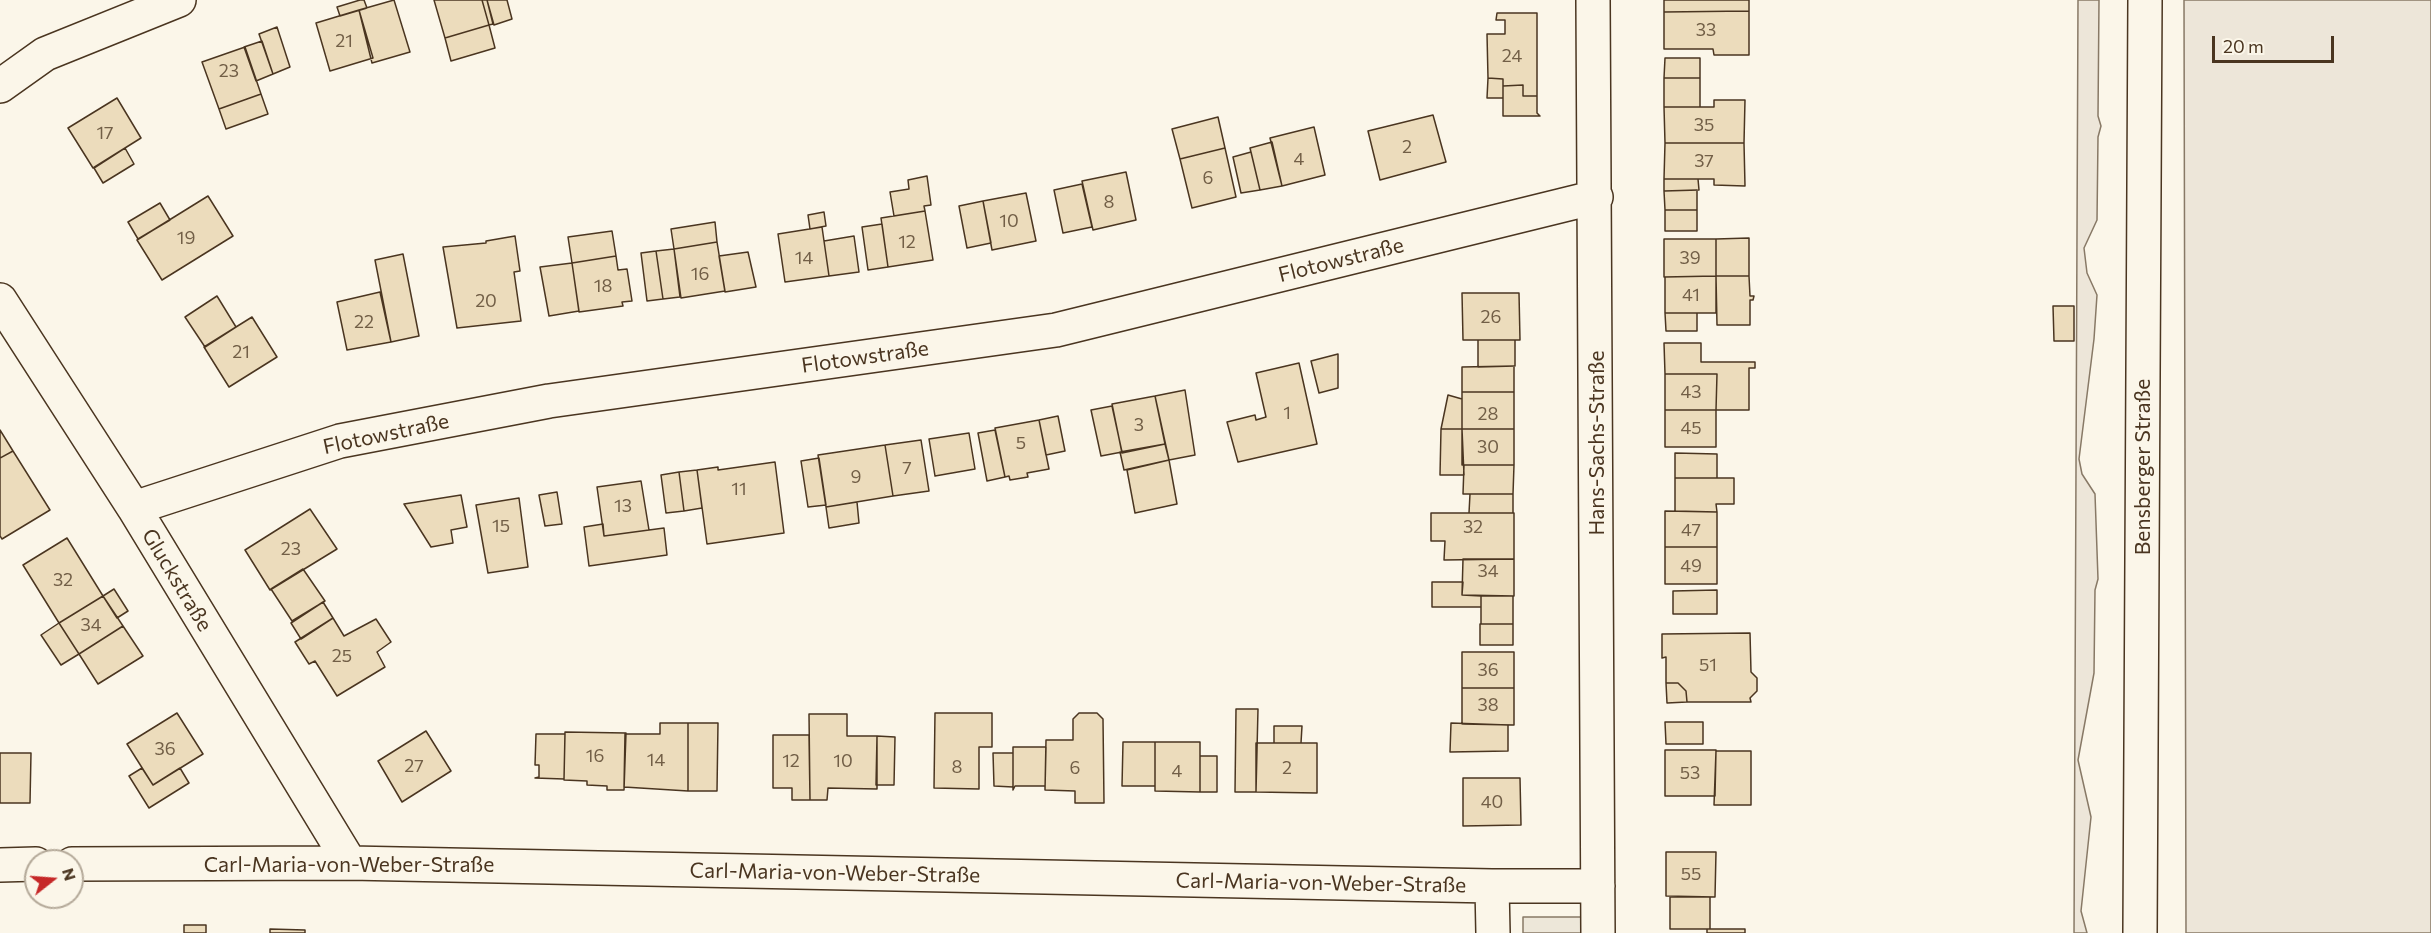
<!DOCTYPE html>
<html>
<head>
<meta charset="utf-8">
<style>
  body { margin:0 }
  #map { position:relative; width:2431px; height:933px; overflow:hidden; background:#fbf6e9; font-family:Commissioner,sans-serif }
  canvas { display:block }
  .north { position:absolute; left:24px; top:849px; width:60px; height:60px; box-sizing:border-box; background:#fbf6e9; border:2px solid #b4a999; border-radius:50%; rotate:73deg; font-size:16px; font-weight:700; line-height:24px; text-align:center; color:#4a3520 }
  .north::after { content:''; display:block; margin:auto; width:21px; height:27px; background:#c62828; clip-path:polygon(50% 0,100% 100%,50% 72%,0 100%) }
  .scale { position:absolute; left:2212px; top:36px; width:122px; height:27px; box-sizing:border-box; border:3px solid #4a3520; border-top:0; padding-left:8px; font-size:18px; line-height:21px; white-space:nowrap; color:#4a3520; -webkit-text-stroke:4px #fbf6e9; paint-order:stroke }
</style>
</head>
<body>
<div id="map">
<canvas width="2431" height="933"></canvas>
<div class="north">N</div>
<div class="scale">20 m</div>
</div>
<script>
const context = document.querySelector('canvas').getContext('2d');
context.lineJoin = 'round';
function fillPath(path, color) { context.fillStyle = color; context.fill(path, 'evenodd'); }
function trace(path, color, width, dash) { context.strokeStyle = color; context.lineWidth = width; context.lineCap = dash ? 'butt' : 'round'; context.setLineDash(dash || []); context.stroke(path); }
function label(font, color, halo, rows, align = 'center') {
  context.font = font + ' Commissioner,sans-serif'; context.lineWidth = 4.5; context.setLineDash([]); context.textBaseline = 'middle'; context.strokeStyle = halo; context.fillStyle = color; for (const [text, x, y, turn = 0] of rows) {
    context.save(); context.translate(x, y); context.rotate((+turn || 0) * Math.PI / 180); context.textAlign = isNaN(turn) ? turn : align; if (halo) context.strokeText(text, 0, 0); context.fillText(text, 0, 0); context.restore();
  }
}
const green = new Path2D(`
  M2078,0h21l-1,116 3,10 -3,11 -1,83 -13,28 3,25 10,22 -3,44 -15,120 3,15 13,20 3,85 -3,11 -1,83 -16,87 13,57 -10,94 6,22h-13z
  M2184,0h247v933h-245z`);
const parking = new Path2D(`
  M1523,917h59v16h-59z`);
const building = new Path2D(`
  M360,0h4l3,8 -27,8 -3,-9z
  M394,0l16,52 -38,11 -13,-53z
  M434,0h48l7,25 -44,13z
  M482,0h5l6,24 -4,1z
  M487,0h20l5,19 -18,6z
  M1664,0h85v11l-85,1z
  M359,10l14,48 -43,13 -14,-48z
  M1749,11v44h-35l-1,-6h-49v-37z
  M1497,13h40v83h-14v-11l-20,1v-7l-15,-1 -1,-44h18v-14h-9z
  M489,25l6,23 -44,13 -6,-23z
  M277,27l13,40 -17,7 -14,-40z
  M262,41l11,33 -17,7 -12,-34z
  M245,47l16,47 -42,15 -17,-47z
  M1665,58h35v20h-36z
  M1488,78l15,1v19h-16z
  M1664,78h36v29h-36z
  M1523,85v11h14v17l3,3h-37v-30z
  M261,94l7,20 -42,15 -7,-20z
  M117,98l24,40 -48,30 -25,-40z
  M1714,100h31l-1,43h-79l-1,-36h50z
  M1433,115l13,47 -66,18 -12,-49z
  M1218,117l7,31 -45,11 -8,-30z
  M1314,127l11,48 -43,11 -12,-48z
  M1272,142l10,44 -22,4 -10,-42z
  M1665,143h79l1,43 -31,-1v-6h-50z
  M125,148l9,16 -31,19 -9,-15z
  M1225,148l11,49 -44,11 -12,-49z
  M1251,152l9,38 -19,3 -8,-36z
  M1126,172l10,48 -43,10 -11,-49z
  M927,176l4,29 -7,1 1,5 -31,5 -4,-24 19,-3 -1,-9z
  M1664,179h34l1,11 -35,1z
  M1082,184l10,43 -29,6 -9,-43z
  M1697,190v20h-32l-1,-19z
  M1026,193l10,48 -44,9 -9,-49z
  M208,196l25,40 -71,44 -25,-40z
  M983,201l8,42 -24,5 -8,-42z
  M160,203l10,17 -32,19 -10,-17z
  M1665,210h32v21h-32z
  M925,211l8,49 -45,7 -7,-49z
  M824,212l2,14 -16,3 -2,-14z
  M715,222l2,20 -43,7 -3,-20z
  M882,224l6,43 -20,3 -6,-43z
  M822,227l7,49 -44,6 -7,-48z
  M612,231l4,25 -44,7 -4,-26z
  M515,236l5,35 -6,1 7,49 -64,7 -14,-81 43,-4v-2z
  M854,236l5,36 -30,4 -5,-35z
  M1749,238v38h-33v-37z
  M1664,239h52v37l-52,1z
  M717,242l8,49 -44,7 -7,-49z
  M674,249l6,48 -17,2 -7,-48z
  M656,251l7,48 -16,2 -6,-48z
  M748,252l8,35 -31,5 -6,-36z
  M403,254l16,82 -28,6 -16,-82z
  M616,256l2,14 9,-1 5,32 -10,1 1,4 -44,6 -7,-49z
  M572,263l7,48 -30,5 -9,-49z
  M1716,276v37h-51v-36z
  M1716,276h33l1,20h4l-1,4h-3v25h-33z
  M380,292l11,50 -44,8 -10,-48z
  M1462,293h57l1,47h-57z
  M217,296l19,31 -31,20 -20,-30z
  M2053,306h21v35h-20z
  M1665,313h32v18h-31z
  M252,317l25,40 -48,30 -25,-40z
  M1478,340h37v26l-37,1z
  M1664,343h37v19h54v6h-6v42h-33l1,-36h-52z
  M1338,354v34l-19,5 -8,-32z
  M1299,363l18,81 -79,18 -11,-40 28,-7 1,5 10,-3 -10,-44z
  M1514,366v26h-52v-25z
  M1665,374h52l-1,36h-51z
  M1185,390l10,65 -26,5 -14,-64z
  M1462,392h52v37h-52z
  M1448,395l14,4v30h-21z
  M1155,396l10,48 -43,9 -10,-49z
  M1112,406l10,46 -21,4 -10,-46z
  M1665,410h51v37h-51z
  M1058,416l7,35 -19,4 -7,-35z
  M1039,420l10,49 -22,4 1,4 -18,3 -1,-4 -4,1 -10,-49z
  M1441,429h21l2,46h-24z
  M1462,429h52v36h-52z
  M0,430l13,21 -13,7z
  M995,430l10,47 -18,4 -9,-48z
  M969,433l6,36 -40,7 -6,-37z
  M921,440l8,51 -36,5 -8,-51z
  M1165,444l4,16 -45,10 -4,-18z
  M885,445l8,51 -67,11 -8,-52z
  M13,451l37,59 -48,29 -2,-3v-78z
  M1675,453l42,1v24h-42z
  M819,458l7,47 -18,2 -7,-46z
  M1169,460l8,44 -42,9 -8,-43z
  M775,462l9,71 -77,11 -10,-74 21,-3v3z
  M1464,465h50l-1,29h-50z
  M697,470l5,38 -18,3 -5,-39z
  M679,472l5,39 -18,2 -5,-38z
  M1675,478h59v26h-18l1,8 -42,-1z
  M641,481l8,49 -45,6 -7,-49z
  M557,492l5,32 -17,2 -6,-31z
  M1470,494h43v19h-44z
  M461,495l6,32 -16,3 2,13 -22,4 -27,-43z
  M519,498l9,69 -40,6 -12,-68z
  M857,502l2,21 -30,5 -3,-21z
  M310,509l27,40 -67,41 -25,-40z
  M1665,511l52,1v35h-52z
  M1431,513h83v46l-70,1 1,-19h-14z
  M603,524l1,12 60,-8 3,27 -78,11 -5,-39z
  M67,538l36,58 -44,27 -36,-58z
  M1665,547h52v37h-52z
  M1463,559h51v37l-52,-1z
  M303,569l22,32 -33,20 -21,-32z
  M1432,582h31l-1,13 19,1v11h-49z
  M114,589l14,22 -11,7 -14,-22z
  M1717,590v24h-44v-23z
  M103,596l20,30 -44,28 -20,-31z
  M1481,596h32v28h-32z
  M323,602l10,16 -32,21 -10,-16z
  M333,618l11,18 32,-17 15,23 -14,10 8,15 -48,29 -22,-35 -6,3 -14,-22z
  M59,623l20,31 -18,11 -20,-30z
  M1480,624h33v21h-33z
  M123,626l20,30 -45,28 -19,-30z
  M1750,633l1,39 6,6v13l-7,7 1,4h-64l-1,-11 -8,-8h-12v-26l-4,1v-24z
  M1462,652h52v36h-52z
  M1666,683h12l8,8 1,11 -20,1z
  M1462,688h52v37l-52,-1z
  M1236,709h22l-2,83h-21z
  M177,713l26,41 -50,31 -26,-41z
  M935,713h57v34h-13v42l-45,-1z
  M1079,713h18l6,6 1,84h-29v-12l-30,-1 1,-50h27v-21z
  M809,714h38v22h30v53l-49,-1 -1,12h-17z
  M1665,722h38v22h-37z
  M660,723h28v68l-64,-4 1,-53h35z
  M688,723h30l-1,68h-29z
  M1451,723l57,2v26l-58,1z
  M1274,726h28l-1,17h-27z
  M426,731l25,40 -49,31 -24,-41z
  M565,732l61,1 -2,57h-17v-4l-20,-1v-4l-23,-1z
  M536,734h29l-1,45 -29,-1 4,-1v-12h-4z
  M773,735h36l1,65h-18v-12h-19z
  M877,736l18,1 -1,48h-18z
  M1123,742h32v44h-33z
  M1155,742h45v50l-45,-1z
  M1256,743h61v50l-61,-1z
  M1013,747h33l-1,43v-4h-30l-2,4z
  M1665,750h51l-1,46h-50z
  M1716,751h35v54h-37z
  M0,753h31l-1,50h-30z
  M993,753h20v34l-19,-1z
  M1200,756h17v36h-17z
  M142,768l11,17 27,-17 9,15 -40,25 -20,-32z
  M1463,778h57l1,47 -58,1z
  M1666,852h50l-1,45 -49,-1z
  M1670,897h40v32h-40z
  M184,925h22v8h-22z
  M270,929l35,1v3h-35z
  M1707,929h38v4h-38z`);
const minor = new Path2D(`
  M1593,0l5,933
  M0,86l45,-32 134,-54
  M0,300l134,208 216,355
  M134,508l206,-67 209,-40 507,-71 540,-133
  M72,864l278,-1 1142,23h106
  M0,865l36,-1
  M1492,886l1,47`);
const major = new Path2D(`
  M2140,933l5,-933`);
const numberNames = [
  ["33",1706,30],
  ["21",344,41],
  ["24",1512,56],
  ["23",229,71],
  ["35",1704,125],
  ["17",105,133],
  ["2",1407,147],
  ["4",1299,159],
  ["37",1704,161],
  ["6",1208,178],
  ["8",1109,202],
  ["10",1009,221],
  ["19",186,238],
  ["12",907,242],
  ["14",804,258],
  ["39",1690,258],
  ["16",700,274],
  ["18",603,286],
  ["41",1691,295],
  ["20",486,301],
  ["26",1491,317],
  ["22",364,322],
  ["21",241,352],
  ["43",1691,392],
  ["1",1287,413],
  ["28",1488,414],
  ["3",1139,425],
  ["45",1691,428],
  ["5",1021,443],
  ["30",1488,447],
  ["7",907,468],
  ["9",856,477],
  ["11",739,489],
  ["13",623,506],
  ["15",501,526],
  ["32",1473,527],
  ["47",1691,530],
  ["23",291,549],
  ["49",1691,566],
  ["34",1488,571],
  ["32",63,580],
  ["34",91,625],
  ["25",342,656],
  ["51",1708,665],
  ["36",1488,670],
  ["38",1488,705],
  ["36",165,749],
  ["16",595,756],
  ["14",656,760],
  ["12",791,761],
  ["10",843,761],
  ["27",414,766],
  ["8",957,767],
  ["6",1075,768],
  ["2",1287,768],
  ["4",1177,771],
  ["53",1690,773],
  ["40",1492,802],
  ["55",1691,874]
];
const streetNames = [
  ["Flotowstraße",1341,260,-14],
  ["Flotowstraße",865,357,-8],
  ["Flotowstraße",386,434,-12],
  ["Hans-Sachs-Straße",1597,443,-90],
  ["Bensberger Straße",2143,467,-90],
  ["Gluckstraße",177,580,59],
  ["Carl-Maria-von-Weber-Straße",349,865],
  ["Carl-Maria-von-Weber-Straße",835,873,1],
  ["Carl-Maria-von-Weber-Straße",1321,883,1]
];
fillPath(green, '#ede6d9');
trace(green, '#887966', 1.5);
fillPath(parking, '#ede7d9');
trace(parking, '#887966', 1.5);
fillPath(building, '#ecdcbc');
trace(building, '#4a3520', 1.5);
trace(minor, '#4a3520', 36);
trace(major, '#4a3520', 36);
trace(minor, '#fbf6e9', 33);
trace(major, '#fbf6e9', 33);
label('18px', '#725f47', null, numberNames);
label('21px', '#4a3520', '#fbf6e9', streetNames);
</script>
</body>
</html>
